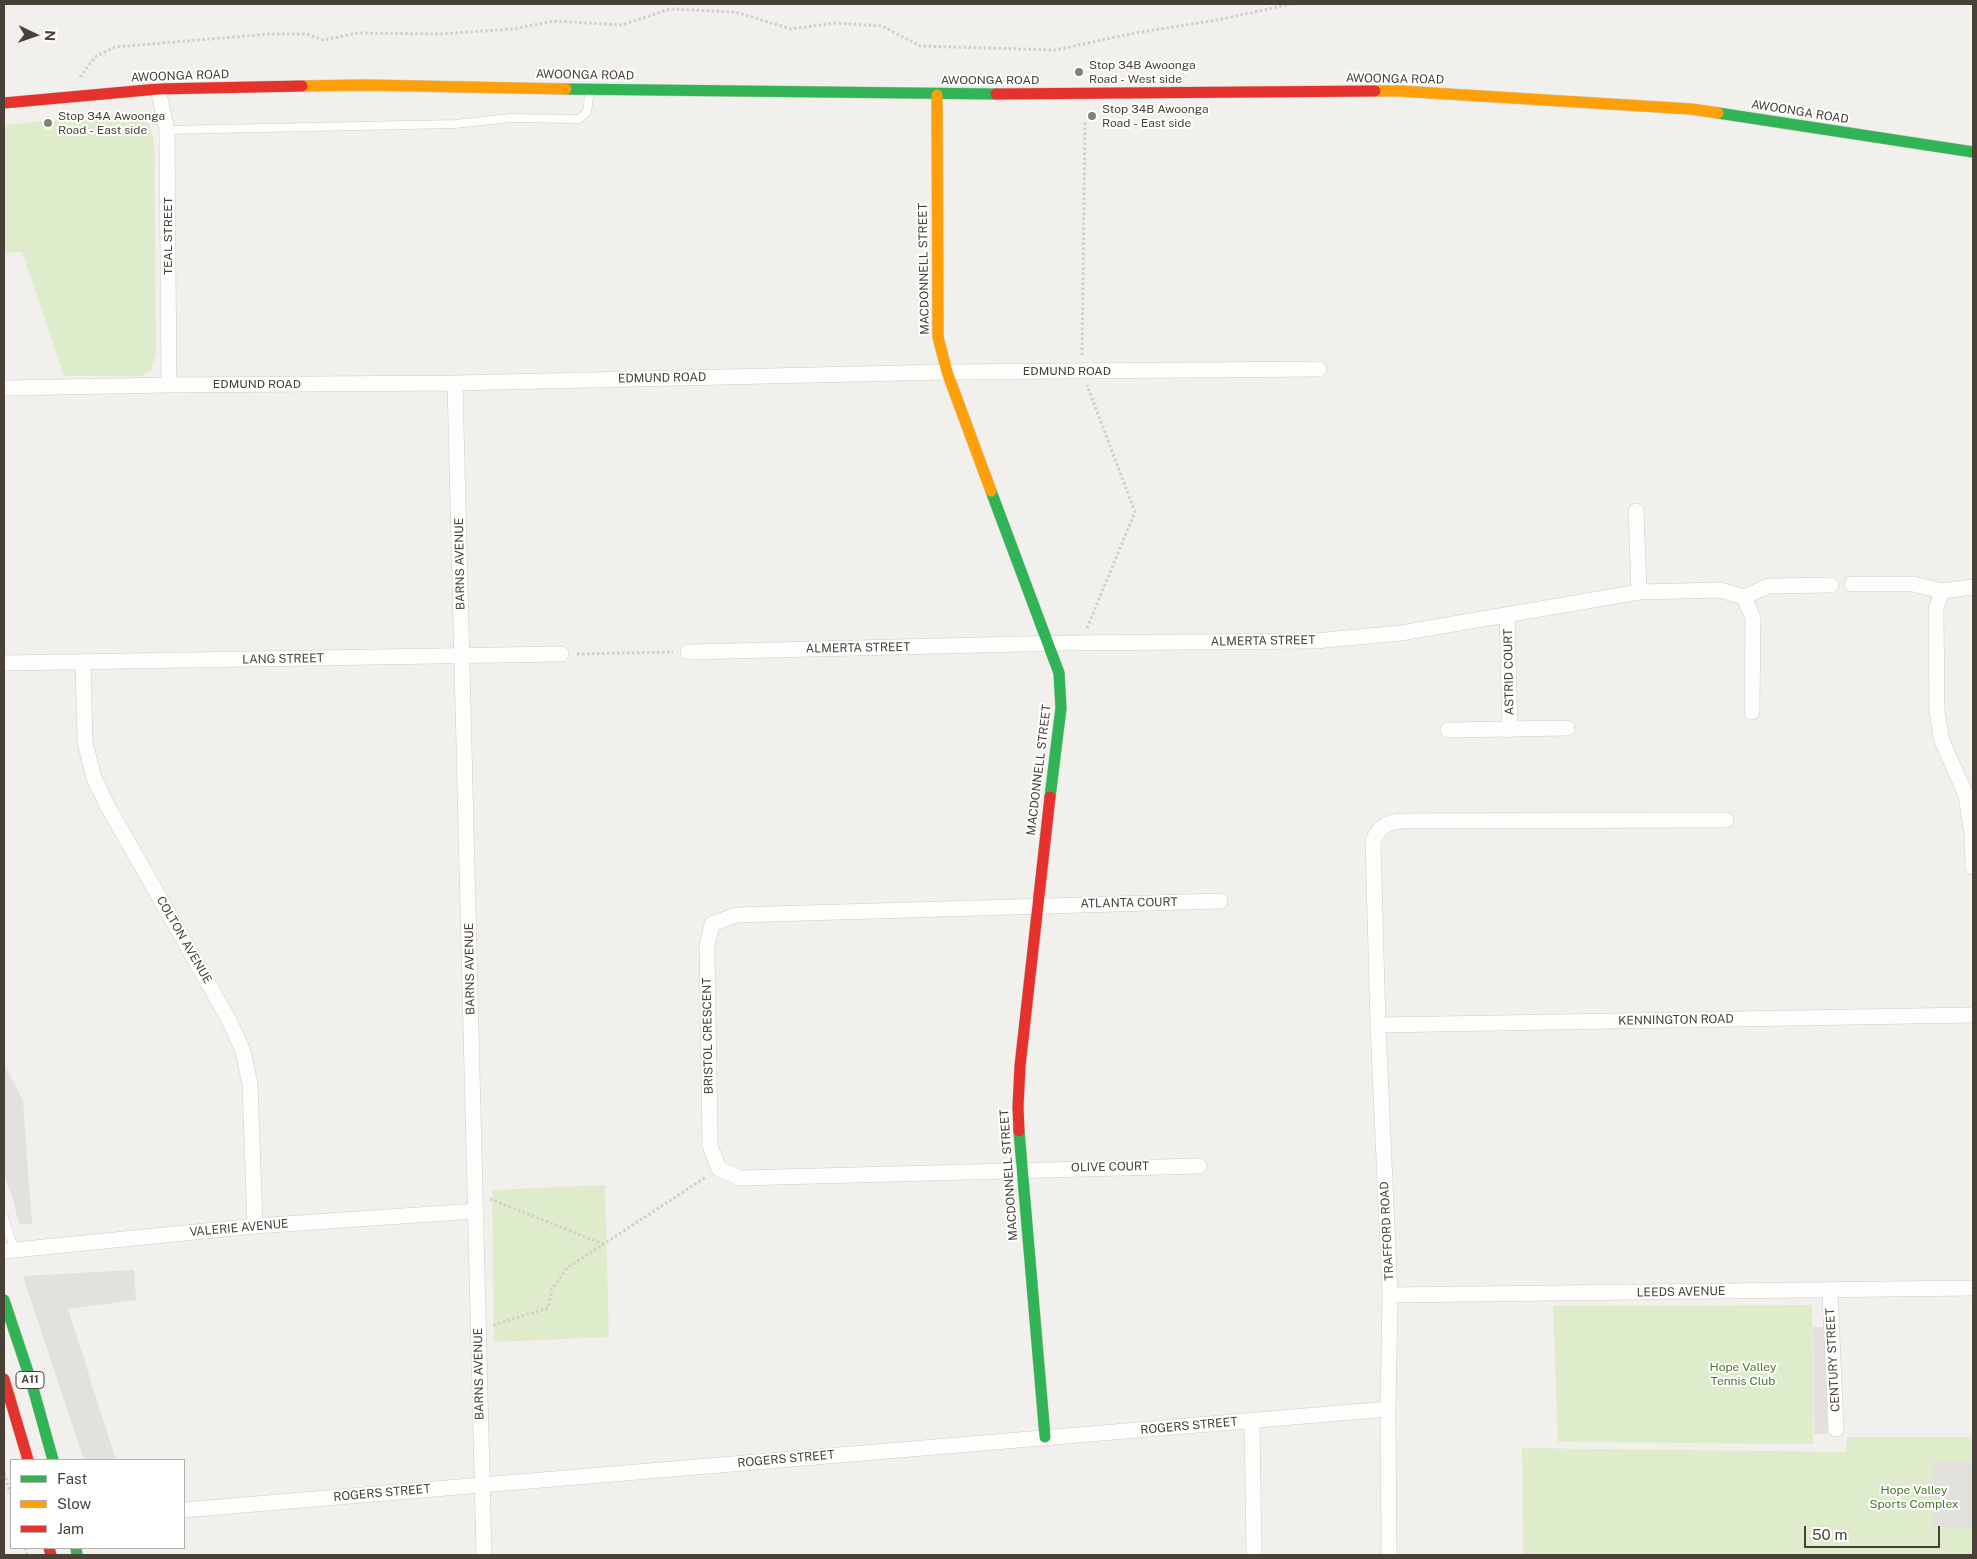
<!DOCTYPE html>
<html>
<head>
<meta charset="utf-8">
<style>
  body { margin:0 }
  #map { position:relative; width:1977px; height:1559px; overflow:hidden; background:#f1f0ec; font-family:"Public Sans",sans-serif }
  canvas { display:block }
  .frame { position:absolute; inset:0; border:5px solid #484137; pointer-events:none }
  .legend { position:absolute; left:10px; top:1459px; width:175px; height:90px; box-sizing:border-box; background:#fff; border:1px solid #b6b3af; margin:0; padding:6px 9px; list-style:none; font-size:15px; color:#484137 }
  .legend li { display:flex; align-items:center; gap:10px; height:25px }
  .legend b { width:25px; border:1px solid #b6b3af }
  .north { position:absolute; left:10px; top:10px; width:50px; height:50px; -webkit-text-stroke:4px #fff; paint-order:stroke; rotate:93deg; font-size:14px; font-weight:700; line-height:20px; text-align:center; color:#484137 }
  .north::after { content:''; display:block; margin:auto; width:18px; height:22px; background:#484137; clip-path:polygon(50% 0,100% 100%,50% 72%,0 100%) }
  .scale { position:absolute; left:1804px; top:1526px; width:136px; height:22px; box-sizing:border-box; border:2px solid #484137; border-top:0; padding-left:6px; font-size:15px; line-height:18px; white-space:nowrap; color:#484137; -webkit-text-stroke:4px #fff; paint-order:stroke }
</style>
</head>
<body>
<div id="map">
<canvas width="1977" height="1559"></canvas>
<div class="frame"></div>
<ul class="legend">
<li><b style="height:6px;background:#30b455"></b>Fast</li>
<li><b style="height:6px;background:#ff9f0a"></b>Slow</li>
<li><b style="height:6px;background:#e5322d"></b>Jam</li>
</ul>
<div class="north">N</div>
<div class="scale">50 m</div>
</div>
<script>
const context = document.querySelector('canvas').getContext('2d');
context.lineJoin = 'round';
function fillPath(path, color) { context.fillStyle = color; context.fill(path, 'evenodd'); }
function trace(path, color, width, dash) { context.strokeStyle = color; context.lineWidth = width; context.lineCap = dash ? 'butt' : 'round'; context.setLineDash(dash || []); context.stroke(path); }
function label(font, color, halo, rows, align = 'center') {
  context.font = font + ' "Public Sans",sans-serif'; context.lineWidth = 4; context.setLineDash([]); context.textBaseline = 'middle'; context.strokeStyle = halo; context.fillStyle = color; for (const [text, x, y, turn = 0] of rows) {
    context.save(); context.translate(x, y); context.rotate((+turn || 0) * Math.PI / 180); context.textAlign = isNaN(turn) ? turn : align; if (halo) context.strokeText(text, 0, 0); context.fillText(text, 0, 0); context.restore();
  }
}
const green = new Path2D(`
  M133,113l15,10 6,17 2,214 -5,17 -10,5h-77l-42,-124 -18,1v-128z
  M605,1185l4,152 -115,5 -2,-152z
  M1812,1305l1,139 -255,-2 -5,-136z
  M1847,1437h126v118h-450l-1,-107 323,4z`);
const parking = new Path2D(`
  M4,1064l19,37 9,123h-13l-7,-28 -8,-21z
  M134,1270l2,30 -68,9 48,151h-32l-61,-184z
  M1813,1327h13l2,107h-14z
  M1934,1461h39v67l-39,1z`);
const path = new Path2D(`
  M80,77l15,-20 20,-10 154,-13h38l16,6 35,-7 82,1 73,-5 41,-8 68,4 48,-16 65,3 56,17 44,-6 47,3 38,20 135,4 80,-17 82,-13 75,-16
  M1082,355l3,-234
  M1087,628l48,-116 -48,-127
  M577,654l96,-2
  M490,1199l113,45
  M493,1325l55,-17 4,-19 15,-21 139,-91
  M4,1473l7,22
  M25,1548l2,7`);
const lane = new Path2D(`
  M167,130l288,-6 55,-6 69,1 8,-7 3,-22
  M4,1217l10,32`);
const street = new Path2D(`
  M158,89l9,41 2,255
  M455,383l29,1172
  M4,388l165,-3 286,-2 492,-11 372,-3
  M1636,511l3,81
  M1852,584h61l29,7 31,-4
  M1942,591l-6,18 1,103 5,29 24,54 6,39 1,33
  M1744,597l9,21 -1,94
  M1507,615l3,115
  M688,652l376,-9 251,-2 86,-8 238,-41 81,-2 24,7 24,-11 63,-1
  M83,661l2,81 9,36 13,27 122,215 14,31 7,33 5,142
  M4,663l557,-9
  M1448,730l119,-2
  M1378,1025l595,-10
  M1199,1166l-459,12 -21,-9 -9,-23 -3,-201 5,-21 24,-9 484,-14
  M4,1251l251,-25 221,-15
  M1830,1290l6,139
  M1390,1295l583,-7
  M1252,1421l2,134
  M184,1510l1204,-101
  M1389,1555l-1,-146 2,-114 -12,-270 -5,-184c5,-13 14,-19 28,-20l325,-1`);
const fast = new Path2D(`
  M566,89l430,5
  M1718,113l255,39
  M991,491l68,182 2,35 -11,89
  M1019,1131l26,306
  M4,1300l27,81 22,79
  M76,1548l1,7`);
const slow = new Path2D(`
  M302,86l63,-1 201,4
  M1375,91h24l292,18 27,4
  M937,95l1,242 9,35 44,119`);
const jam = new Path2D(`
  M996,94l379,-3
  M4,103l154,-14 144,-3
  M1019,1131l-1,-24 2,-41 30,-269
  M4,1379l24,81
  M49,1548l2,7`);
const markers = [
  [1079,72,5,"#837e76"],
  [1092,116,5,"#837e76"],
  [48,123,5,"#837e76"]
];
const shields = [
  [30,1380,28]
];
const shieldNames = [
  ["A11",30,1380]
];
const poiNames = [
  ["Stop 34B Awoonga",1089,65],
  ["Road - West side",1089,79],
  ["Stop 34B Awoonga",1102,109],
  ["Road - East side",1102,123],
  ["Stop 34A Awoonga",58,116],
  ["Road - East side",58,130]
];
const streetNames = [
  ["AWOONGA ROAD",585,75,1],
  ["AWOONGA ROAD",180,76,-2],
  ["AWOONGA ROAD",1395,79,1],
  ["AWOONGA ROAD",990,80],
  ["AWOONGA ROAD",1800,112,9],
  ["TEAL STREET",168,236,-90],
  ["MACDONNELL STREET",924,269,-91],
  ["EDMUND ROAD",1067,371],
  ["EDMUND ROAD",662,378,-1],
  ["EDMUND ROAD",257,384],
  ["BARNS AVENUE",460,564,-91],
  ["ALMERTA STREET",1263,641,-1],
  ["ALMERTA STREET",858,648,-1],
  ["LANG STREET",283,659,-1],
  ["ASTRID COURT",1509,672,-91],
  ["MACDONNELL STREET",1039,770,-83],
  ["ATLANTA COURT",1129,903,-1],
  ["COLTON AVENUE",184,940,60],
  ["BARNS AVENUE",470,969,-91],
  ["KENNINGTON ROAD",1676,1020,-1],
  ["BRISTOL CRESCENT",708,1036,-91],
  ["OLIVE COURT",1110,1167,-1],
  ["MACDONNELL STREET",1009,1175,-94],
  ["VALERIE AVENUE",239,1228,-5],
  ["TRAFFORD ROAD",1387,1231,-93],
  ["LEEDS AVENUE",1681,1292,-1],
  ["CENTURY STREET",1833,1360,-93],
  ["BARNS AVENUE",479,1374,-91],
  ["ROGERS STREET",1189,1426,-5],
  ["ROGERS STREET",786,1459,-5],
  ["ROGERS STREET",382,1493,-5]
];
const parkNames = [
  ["Hope Valley",1743,1367],
  ["Tennis Club",1743,1381],
  ["Hope Valley",1914,1490],
  ["Sports Complex",1914,1504]
];
fillPath(green, '#dfeccc');
fillPath(parking, '#e3e1dd');
trace(lane, '#cfcdc9', 9);
trace(street, '#cfcdc9', 16);
trace(fast, '#d0cdc3', 12);
trace(slow, '#d0cdc3', 12);
trace(jam, '#d0cdc3', 12);
trace(path, '#d1d0cb', 3, [2.5, 2.5]);
trace(lane, '#fdfdfc', 8);
trace(street, '#fdfdfc', 15);
trace(fast, '#30b455', 11);
trace(slow, '#ff9f0a', 11);
trace(jam, '#e5322d', 11);
for (const [x, y, r, color] of markers) { const dot = new Path2D(); dot.arc(x, y, r, 0, 2 * Math.PI); context.fillStyle = color; context.fill(dot); trace(dot, '#fff', 2); }
for (const [x, y, w] of shields) { const box = new Path2D(); box.roundRect(x - w / 2, y - 8.5, w, 17, 4); context.fillStyle = '#fff'; context.fill(box); trace(box, '#484137', 1); }
label('bold 11px', '#484137', null, shieldNames);
label('12px', '#484137', '#fff', poiNames, 'left');
label('12px', '#484137', '#fff', streetNames);
label('12px', '#49792b', '#fff', parkNames);
</script>
</body>
</html>
